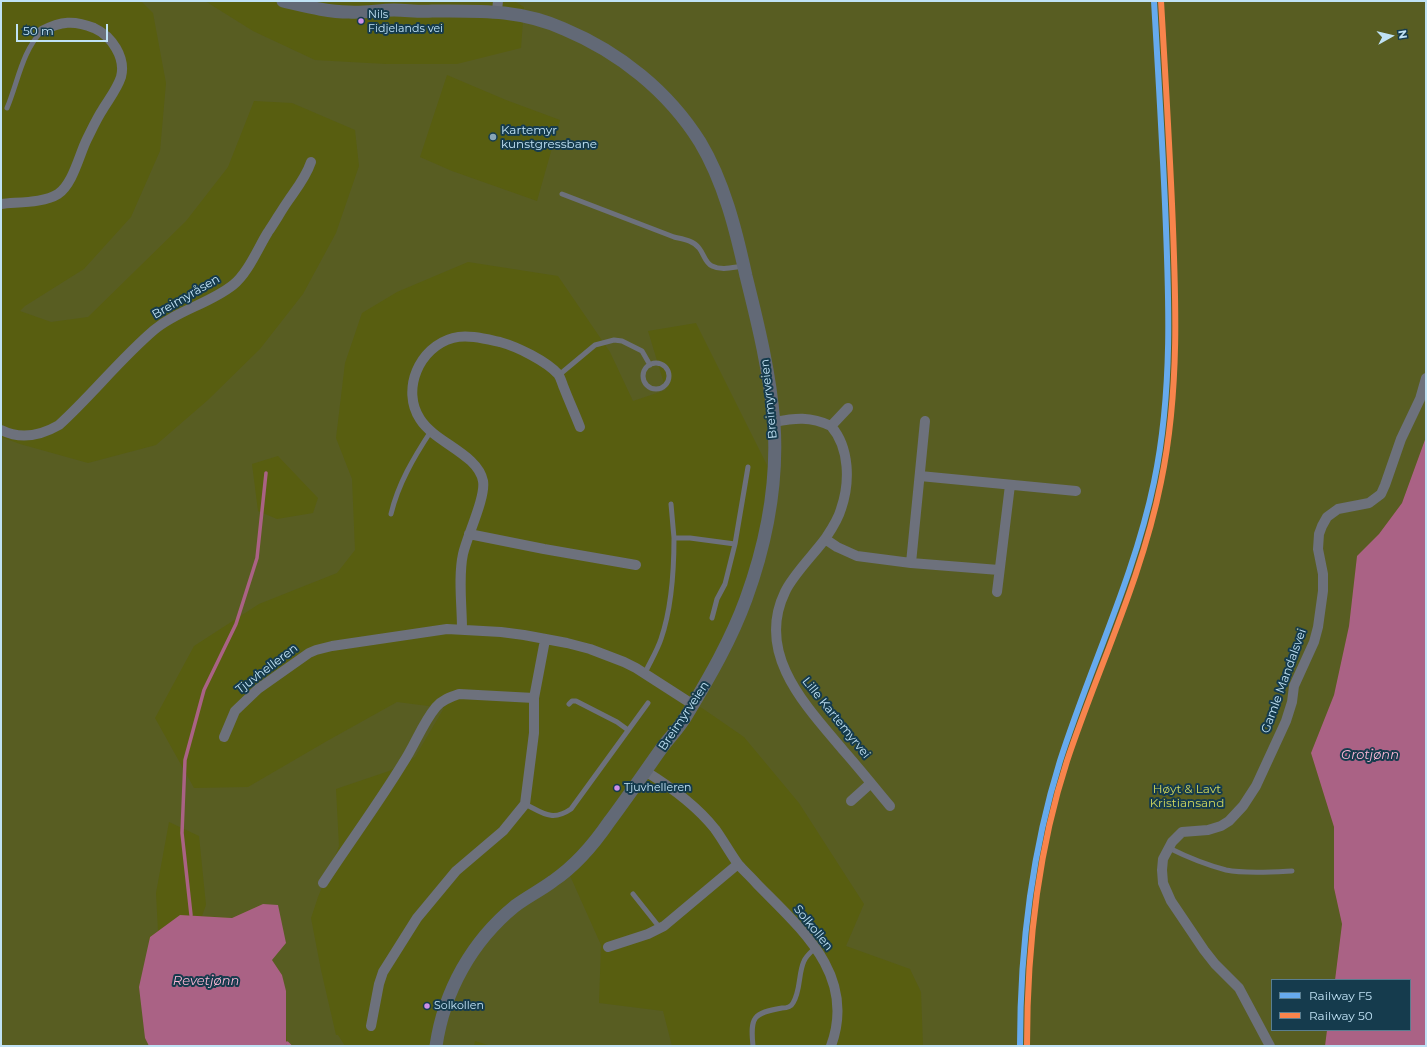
<!DOCTYPE html>
<html>
<head>
<meta charset="utf-8">
<style>
  body { margin:0 }
  #map { position:relative; width:1427px; height:1047px; overflow:hidden; background:#223640; font-family:Montserrat,sans-serif }
  canvas { display:block }
  .frame { position:absolute; inset:0; border:2px solid #c0e2f5; pointer-events:none }
  .legend { position:absolute; left:1271px; top:979px; width:140px; height:52px; box-sizing:border-box; background:#153b4d; border:1px solid #597e90; margin:0; padding:5px 7px; list-style:none; font-size:12px; color:#c0e2f5 }
  .legend li { display:flex; align-items:center; gap:8px; height:20px }
  .legend b { width:20px; border:1px solid #597e90 }
  .north { position:absolute; left:1371px; top:16px; width:40px; height:40px; -webkit-text-stroke:3px #153b4d; paint-order:stroke; rotate:82deg; font-size:11px; font-weight:700; line-height:16px; text-align:center; color:#c0e2f5 }
  .north::after { content:''; display:block; margin:auto; width:14px; height:18px; background:#c0e2f5; clip-path:polygon(50% 0,100% 100%,50% 72%,0 100%) }
  .scale { position:absolute; left:16px; top:24px; width:92px; height:18px; box-sizing:border-box; border:2px solid #c0e2f5; border-top:0; padding-left:5px; font-size:12px; line-height:14px; white-space:nowrap; color:#c0e2f5; -webkit-text-stroke:3px #153b4d; paint-order:stroke }
</style>
</head>
<body>
<div id="map">
<canvas width="1427" height="1047"></canvas>
<div class="frame"></div>
<ul class="legend">
<li><b style="height:5px;background:#66aaed"></b>Railway F5</li>
<li><b style="height:5px;background:#f8844c"></b>Railway 50</li>
</ul>
<div class="north">N</div>
<div class="scale">50 m</div>
</div>
<script>
const context = document.querySelector('canvas').getContext('2d');
context.lineJoin = 'round';
function fillPath(path, color) { context.fillStyle = color; context.fill(path, 'evenodd'); }
function trace(path, color, width, dash) { context.strokeStyle = color; context.lineWidth = width; context.lineCap = dash ? 'butt' : 'round'; context.setLineDash(dash || []); context.stroke(path); }
function label(font, color, halo, rows, align = 'center') {
  context.font = font + ' Montserrat,sans-serif'; context.lineWidth = 4; context.setLineDash([]); context.textBaseline = 'middle'; context.strokeStyle = halo; context.fillStyle = color; for (const [text, x, y, turn = 0] of rows) {
    context.save(); context.translate(x, y); context.rotate((+turn || 0) * Math.PI / 180); context.textAlign = isNaN(turn) ? turn : align; if (halo) context.strokeText(text, 0, 0); context.fillText(text, 0, 0); context.restore();
  }
}
const green = new Path2D(`
  M1,1h1425v1045h-1425zM1272,980h138v50h-138z`);
const forest = new Path2D(`
  M141,1h64l48,30 62,29 71,4h71l64,-16 3,-41 -10,-6h912v436l-24,66 -23,31 -22,22 -8,70 -15,69 -23,58 23,74v61l8,36 -7,56h-63v50h55l-2,16h-402l-2,-54 -11,-23 -64,-23 18,-42 -65,-101 -55,-66 -42,-29 -8,-4 57,-113 22,-114 -77,-154 -48,8 18,59 -33,11 -23,-49 -52,-76 -90,-14 -71,30 -35,21 -17,50 -9,75 16,41 3,71 -18,23 -78,31 -65,42 -39,72 39,70 54,-1 79,-46 70,-39 47,6 -29,49 -26,14 -53,18 3,57 -21,51 -7,21 10,52 15,65h2l7,11h-59l1,-3 -5,-68 -10,-15 -9,-56 -31,14 -30,-2 4,-11 -7,-69 -30,-14 -13,71 2,38 -9,6 -4,101 4,8h-148v-609l19,7 68,19 68,-18 52,-45 52,-51 43,-55 33,-61 23,-67 -4,-36 -63,-27 -38,-2 -26,66 -42,54 -98,96 -37,5 -31,-11 5,-5 59,-37 47,-52 29,-66 6,-68 -13,-70zM447,75l59,25 54,20 -23,81 -85,-30 -32,-14zM278,456l40,42 -5,15 -36,6 -19,-8 -6,-47z
  M567,869l34,76 -2,58 64,8 9,35h-181l-16,-5 -1,5h-36l23,-78 43,-52z`);
const water = new Path2D(`
  M1426,437v609h-101l2,-16h83v-50h-75l7,-56 -8,-36v-61l-23,-74 23,-58 15,-69 8,-70 22,-22 23,-31z
  M263,904l15,1 8,38 -14,17 10,15 4,16v55h-137l-4,-8 -6,-51 11,-50 30,-22 52,3z`);
const stream = new Path2D(`
  M191,915l-9,-82 3,-73 19,-70 32,-66 21,-66 9,-85
  M287,1043l3,3`);
const lane = new Path2D(`
  M7,108c11,-26 15,-57 35,-77
  M562,194l112,43c8,2 19,3 25,11 5,6 6,15 13,18 10,5 22,1 32,0
  M643 376a13 13 0 1 1 26 0a13 13 0 1 1-26 0Z
  M559,375l36,-30 19,-5 8,1 20,10 8,14
  M671,504l3,34
  M391,514c7,-30 23,-57 40,-83
  M735,544l13,-77
  M645,673c5,-11 12,-22 16,-34 11,-32 13,-67 13,-101h16l45,6 -10,40 -8,15 -5,19
  M569,704l3,-3h4l41,21 11,8
  M525,804c18,9 27,18 46,5l77,-106
  M1169,848c18,9 38,17 57,22 19,4 47,2 66,1
  M633,894l27,34
  M753,1046c-3,-29 0,-33 29,-38 5,0 9,-1 11,-5 8,-13 5,-29 11,-42 2,-5 7,-9 12,-14`);
const street = new Path2D(`
  M497,11l1,-10
  M1,204c16,-2 43,-1 57,-10 15,-10 21,-39 29,-55 5,-10 10,-21 16,-30 6,-10 14,-20 18,-32 5,-19 -9,-41 -27,-49 -20,-8 -33,-7 -52,3
  M774,422c21,-4 36,-6 57,4l17,-18
  M831,426c19,22 19,57 10,83 -3,11 -10,21 -16,30l12,8 20,9 54,7 88,7
  M1,430c20,10 39,6 58,-5 33,-30 61,-66 95,-95 24,-20 55,-26 79,-45 15,-12 25,-37 35,-53 7,-10 13,-21 20,-31 9,-13 18,-24 23,-39
  M920,476l156,15
  M469,534l75,15 92,16
  M825,539c-11,15 -33,37 -40,53 -30,62 21,114 58,158 16,18 31,37 47,56
  M911,563l14,-142
  M997,592l13,-107
  M462,629c0,-23 -4,-52 1,-75 4,-18 23,-57 20,-73 -5,-27 -48,-38 -63,-62 -19,-29 -1,-72 33,-81 14,-4 33,1 47,4 18,5 46,19 58,32 3,4 4,10 6,14 5,13 11,26 16,39
  M224,737l11,-26 23,-22 51,-36 7,-3 16,-4 115,-17 54,3 23,3 43,8 23,6 34,13 12,6 56,36
  M645,771c26,16 51,34 70,58 8,11 15,24 23,35 6,7 13,13 19,20 44,45 100,91 74,162
  M851,801l20,-18
  M323,883c26,-40 55,-79 80,-120 12,-18 19,-39 33,-56 6,-7 14,-10 23,-13l75,4
  M608,947l40,-13 16,-8 74,-62
  M371,1026l8,-42 4,-12 34,-54 39,-47 47,-40 22,-27 9,-71v-35l11,-58
  M1270,1046l-31,-58 -24,-24 -11,-14 -33,-49 -8,-18 -1,-13 1,-11 9,-17 10,-10 26,-2 13,-4 8,-5 14,-15 13,-20 30,-65 6,-19 2,-16 20,-44 4,-15 5,-36v-17l-5,-25 1,-15 3,-8 5,-9 11,-8 31,-6 12,-9 4,-9 16,-46 19,-40 6,-21`);
const secondary = new Path2D(`
  M283,1c22,5 44,11 66,11 15,1 30,-2 45,-2 13,0 25,2 38,1 47,0 87,-2 132,18 55,23 104,62 136,113 24,40 36,88 46,134 12,48 24,97 28,147 4,59 -8,121 -28,176 -15,41 -36,77 -58,114 -7,13 -18,24 -27,36 -17,24 -34,49 -52,73 -15,22 -34,44 -56,59 -12,9 -26,16 -38,25 -43,35 -71,85 -79,140`);
const rail1 = new Path2D(`
  M1020,1046c0,-97 11,-192 40,-285 30,-94 74,-183 94,-279 19,-91 15,-185 11,-278 -3,-68 -7,-135 -11,-203`);
const rail2 = new Path2D(`
  M1027,1046c0,-97 10,-193 40,-285 31,-93 75,-183 94,-279 19,-92 15,-185 11,-278 -3,-68 -7,-135 -11,-203`);
const markers = [
  [361,21,3.5,"#ce8fe9"],
  [493,137,4,"#89a6b6"],
  [617,788,3.5,"#ce8fe9"],
  [427,1006,3.5,"#ce8fe9"]
];
const busNames = [
  ["Nils",368,15],
  ["Fidjelands vei",368,29],
  ["Tjuvhelleren",624,788],
  ["Solkollen",434,1006]
];
const poiNames = [
  ["Kartemyr",501,130],
  ["kunstgressbane",501,144]
];
const streetNames = [
  ["Breimyråsen",186,297,-30],
  ["Breimyrveien",769,399,-96],
  ["Tjuvhelleren",267,669,-37],
  ["Gamle Mandalsvei",1284,681,-70],
  ["Breimyrveien",684,716,-56],
  ["Lille Kartemyrvei",836,718,51],
  ["Solkollen",813,928,51]
];
const parkNames = [
  ["Høyt & Lavt",1187,789],
  ["Kristiansand",1187,803]
];
const waterNames = [
  ["Grotjønn",1370,755],
  ["Revetjønn",206,981]
];
fillPath(green, '#585e10');
fillPath(forest, '#585d22');
fillPath(water, '#aa6285');
trace(stream, '#aa6285', 3.5);
trace(lane, '#6d717c', 5);
trace(street, '#6d717c', 10);
trace(secondary, '#626976', 13);
trace(rail1, '#66aaed', 6);
trace(rail2, '#f8844c', 6);
for (const [x, y, r, color] of markers) { const dot = new Path2D(); dot.arc(x, y, r, 0, 2 * Math.PI); context.fillStyle = color; context.fill(dot); trace(dot, '#153b4d', 1.5); }
label('11px', '#c0e2f5', '#153b4d', busNames, 'left');
label('12px', '#c0e2f5', '#153b4d', poiNames, 'left');
label('12px', '#c0e2f5', '#153b4d', streetNames);
label('12px', '#d1d75d', '#153b4d', parkNames);
label('italic 13px', '#fbb7d5', '#153b4d', waterNames);
</script>
</body>
</html>
